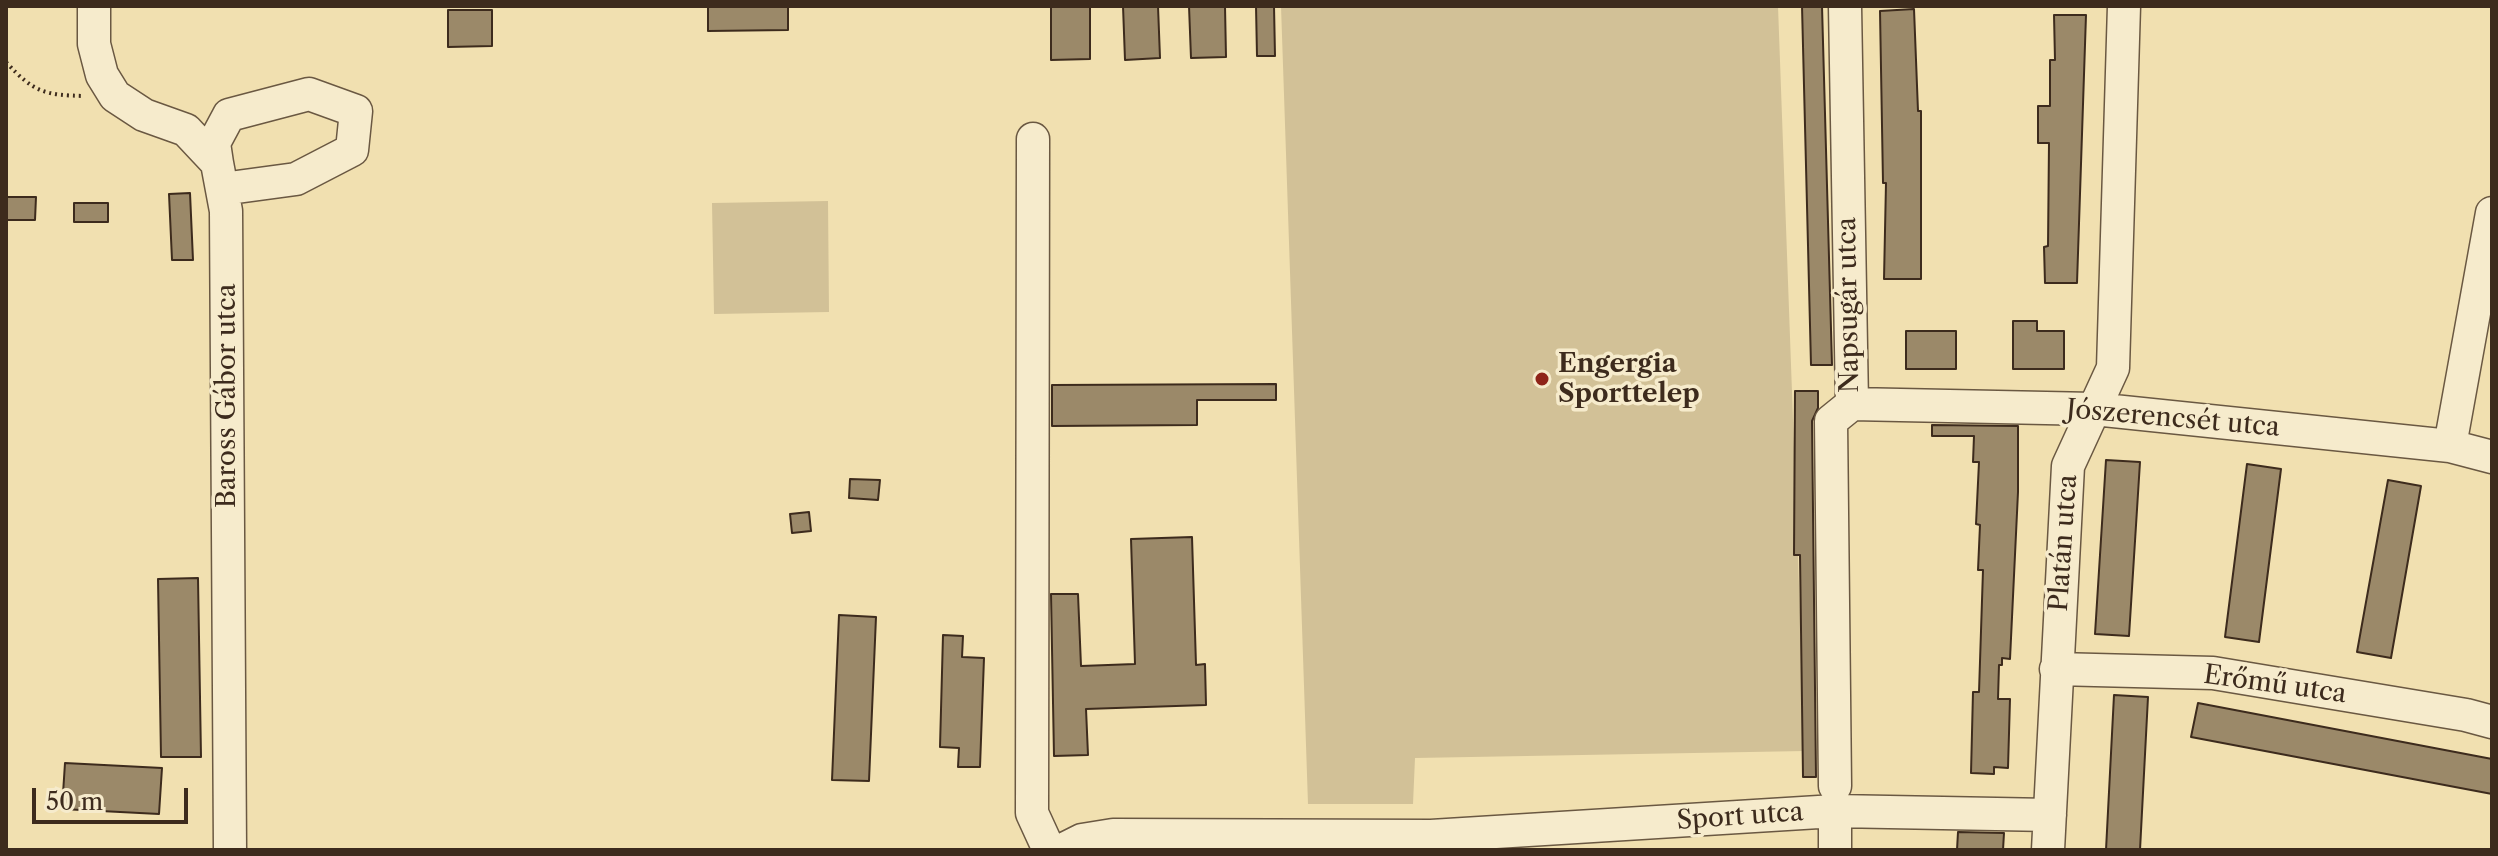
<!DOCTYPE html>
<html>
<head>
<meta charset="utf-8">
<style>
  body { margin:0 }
  #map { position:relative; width:2498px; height:856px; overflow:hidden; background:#f1e0b0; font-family:"Libre Caslon Text",serif }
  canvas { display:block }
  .frame { position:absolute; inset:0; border:8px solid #3d2b1d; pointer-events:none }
  .scale { position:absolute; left:32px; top:788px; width:156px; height:36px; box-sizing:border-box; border:4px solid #3d2b1d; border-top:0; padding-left:10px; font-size:24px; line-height:28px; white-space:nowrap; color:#3d2b1d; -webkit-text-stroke:6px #f6ebcc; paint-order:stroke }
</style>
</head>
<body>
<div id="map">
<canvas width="2498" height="856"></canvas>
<div class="frame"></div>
<div class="scale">50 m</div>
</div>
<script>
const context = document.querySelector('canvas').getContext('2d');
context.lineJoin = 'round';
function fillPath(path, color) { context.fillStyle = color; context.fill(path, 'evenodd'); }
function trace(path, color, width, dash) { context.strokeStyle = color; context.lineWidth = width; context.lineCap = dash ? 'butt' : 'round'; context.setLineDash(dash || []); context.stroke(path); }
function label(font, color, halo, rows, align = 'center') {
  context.font = font + ' "Libre Caslon Text",serif'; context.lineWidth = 7; context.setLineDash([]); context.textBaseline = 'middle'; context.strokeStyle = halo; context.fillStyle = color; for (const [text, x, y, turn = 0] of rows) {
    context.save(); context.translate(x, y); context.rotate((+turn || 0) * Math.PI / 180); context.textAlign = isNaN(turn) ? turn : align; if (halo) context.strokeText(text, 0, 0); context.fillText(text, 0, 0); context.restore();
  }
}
const green = new Path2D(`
  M1281,6h497l27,745 -390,7 -2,46h-105z
  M828,201l1,111 -115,2 -2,-111z`);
const building = new Path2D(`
  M708,6h80v24l-80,1z
  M1051,6h39v53l-39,1z
  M1123,6h35l2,52 -35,2z
  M1189,6h36l1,51 -35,1z
  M1256,6h18l1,50h-18z
  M1802,6h20l10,359h-21z
  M1914,9l4,102h3v168h-37l2,-96h-3l-3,-172z
  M448,10h44v36l-44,1z
  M2054,15h32l-9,268h-32l-1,-36 4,-1 1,-103h-11v-37h12v-46h5z
  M190,193l3,67h-21l-3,-66z
  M6,197h30l-1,23h-29z
  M74,203h34v19h-34z
  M2013,321h24v10h27v38h-51z
  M1906,331h50v38h-50z
  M1276,384v16h-79v25l-145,1v-41z
  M1795,391h23v17l-6,13 4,356h-13l-3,-222h-6z
  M1932,425l86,1v66l-8,167 -8,-1v7h-3l-1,34h12l-2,69 -14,-1v7l-23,-1 2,-81h6l4,-122h-5l2,-45 -4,-1 3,-62h-6l1,-26h-42z
  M2106,460l34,2 -11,174 -34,-2z
  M2247,464l34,5 -22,173 -34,-5z
  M850,479l30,1 -2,20 -29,-2z
  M2388,480l33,6 -30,172 -34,-6z
  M809,512l2,19 -19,2 -2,-19z
  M1192,537l4,128 9,-1 1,41 -120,4 2,46 -34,1 -3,-162h27l3,72 54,-2 -4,-125z
  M198,578l3,179h-40l-3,-178z
  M839,615l37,2 -7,164 -37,-1z
  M943,635l20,1 -1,21 22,1 -4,109h-22l1,-19 -19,-1z
  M2114,695l34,2 -8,153h-34z
  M2198,703l294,56v35l-301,-57z
  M65,763l97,5 -3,46 -97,-5z
  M1958,832l46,1 -1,17h-46z`);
const path = new Path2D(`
  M6,62c28,31 39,33 79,34`);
const minor = new Path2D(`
  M94,6v38l8,31 13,21 29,19 42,15 31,33 9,48 4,639
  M1033,139l-1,674 17,37
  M217,163l-3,-20 15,-28 80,-21 47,17 -4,39 -56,29 -74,10
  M1852,404l242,5 356,37 42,11
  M2450,446l42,-233
  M2056,669l157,4 253,42 26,7
  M1835,786l-4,-365 21,-17 -7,-398
  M1835,811v39
  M1062,850l20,-10 31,-5 318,1 404,-25 215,4
  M2048,850l20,-384 45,-98 11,-362`);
const markers = [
  [1542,379,8,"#8f2418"]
];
const streetNames = [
  ["Napsugár utca",1849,305,-91],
  ["Baross Gábor utca",227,396,-90],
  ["Jószerencsét utca",2173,419,5],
  ["Platán utca",2064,543,-86],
  ["Erőmű utca",2275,685,8],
  ["Sport utca",1740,817,-4]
];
const poiNames = [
  ["Engergia",1558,364],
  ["Sporttelep",1558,394]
];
fillPath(green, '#d2c197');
fillPath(building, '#9b8969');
trace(building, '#3d2b1d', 2);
trace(minor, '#6a5842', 35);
trace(path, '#3d2b1d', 4, [2, 4]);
trace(minor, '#f6ebcc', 32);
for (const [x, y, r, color] of markers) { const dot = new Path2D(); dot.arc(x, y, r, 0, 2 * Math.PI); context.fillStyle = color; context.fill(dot); trace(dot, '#f6ebcc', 3); }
label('26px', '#3d2b1d', '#f6ebcc', streetNames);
label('bold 26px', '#3d2b1d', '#f6ebcc', poiNames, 'left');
</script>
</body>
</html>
